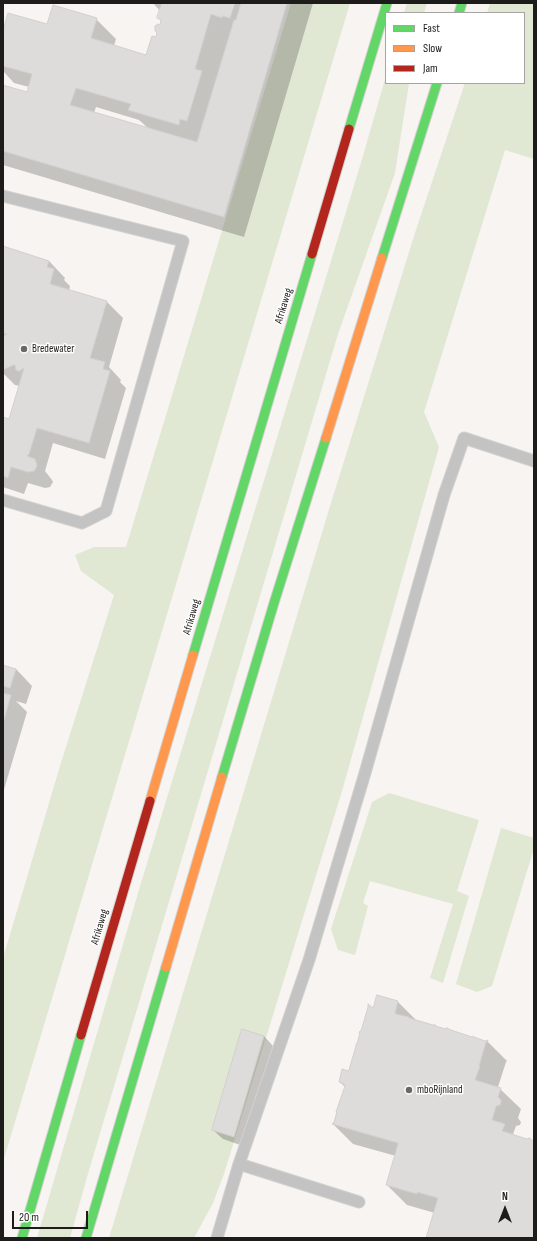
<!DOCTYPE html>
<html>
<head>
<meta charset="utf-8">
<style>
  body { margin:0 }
  #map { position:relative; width:537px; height:1241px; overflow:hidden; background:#f7f4f1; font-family:"Sofia Sans Condensed",sans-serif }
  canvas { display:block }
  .frame { position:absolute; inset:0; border:4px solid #1e1c1a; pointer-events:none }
  .legend { position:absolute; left:385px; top:12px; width:140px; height:72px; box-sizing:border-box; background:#fff; border:1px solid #a5a4a3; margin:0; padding:5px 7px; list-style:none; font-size:12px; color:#1e1c1a }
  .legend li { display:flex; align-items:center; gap:8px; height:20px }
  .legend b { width:20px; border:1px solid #a5a4a3 }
  .north { position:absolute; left:485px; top:1189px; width:40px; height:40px; -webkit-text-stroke:3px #fff; paint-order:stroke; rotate:0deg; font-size:11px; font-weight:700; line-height:16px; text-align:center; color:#1e1c1a }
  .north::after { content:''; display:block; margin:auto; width:14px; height:18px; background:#1e1c1a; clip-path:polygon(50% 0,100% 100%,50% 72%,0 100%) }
  .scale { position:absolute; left:12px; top:1211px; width:76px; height:18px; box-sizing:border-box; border:2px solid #1e1c1a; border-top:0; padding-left:5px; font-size:12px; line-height:14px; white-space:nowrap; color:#1e1c1a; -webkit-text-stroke:3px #fff; paint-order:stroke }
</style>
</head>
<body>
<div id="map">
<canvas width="537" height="1241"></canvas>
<div class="frame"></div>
<ul class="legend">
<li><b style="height:5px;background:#63d668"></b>Fast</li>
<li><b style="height:5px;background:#ff974d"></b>Slow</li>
<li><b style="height:5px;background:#b3261e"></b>Jam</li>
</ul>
<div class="north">N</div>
<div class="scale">20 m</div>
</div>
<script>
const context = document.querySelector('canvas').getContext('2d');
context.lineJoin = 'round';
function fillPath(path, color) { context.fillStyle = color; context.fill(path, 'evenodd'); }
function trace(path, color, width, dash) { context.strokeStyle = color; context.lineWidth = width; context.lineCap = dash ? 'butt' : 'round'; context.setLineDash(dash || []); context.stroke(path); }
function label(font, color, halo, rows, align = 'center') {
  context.font = font + ' "Sofia Sans Condensed",sans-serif'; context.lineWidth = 3; context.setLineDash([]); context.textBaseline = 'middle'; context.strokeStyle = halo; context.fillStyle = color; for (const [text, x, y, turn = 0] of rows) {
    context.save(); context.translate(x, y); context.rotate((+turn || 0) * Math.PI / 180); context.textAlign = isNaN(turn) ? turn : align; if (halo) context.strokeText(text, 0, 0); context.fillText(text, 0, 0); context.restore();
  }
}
const green = new Path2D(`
  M291,3h59l-347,1159v-204l57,-192 54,-171 -33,-24 -6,-16 19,-8h32z
  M407,3h20l-3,10h-20z
  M490,3h44v156l-29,-9 -81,262 15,35 -97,344 -118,383 -11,29 -19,35h-85l222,-735 83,-267 51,-153h59v-70h-37z
  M386,76v7h23l-14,90 -57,161 -251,843 -17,61h-33l104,-355 219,-717z
  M389,793l90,27 -22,71 12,5 -26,87 -13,-5 23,-74 -83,-23 -7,22 5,3 -13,49 -17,-5 -7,-21 41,-127z
  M501,828l33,10v10l-42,138 -15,6 -21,-8z`);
const shadow = new Path2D(`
  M153,3h160l-69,234 -241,-72v-79l25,7 1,-6 -15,-4 -11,-12v-38l93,-14 20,20 -2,7 33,10 10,-18 5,-16 -4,-4 2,-7zM96,107l43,13 10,9 -55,-16z
  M3,247l46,14 16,17 -1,2 6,6 -1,5 38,11 16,16 -14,49 12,13 -1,2 6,6 -21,71 -52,-16 -8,28 7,9 1,2 -3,5 -5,1 -17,-5 -4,11 -21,-7v-69l6,2 11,-34 -5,-1 -12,-12z
  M3,666l13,3 16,17 -6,18 -10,-3 11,11 -24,81z
  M398,1002l19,19 18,5 2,1 48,15 2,-1 20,20 -1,1 -8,25 23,22 -3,9 3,4 -1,3 -4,1 -3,8 2,2 19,6v96h-106l7,-25 -28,-8 -20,-20 9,-29 -43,-12 -20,-20 12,-37 -5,-5 10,-11 12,-39 12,-23z
  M243,1030l21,6 9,10 -30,100 -20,-7 -10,-9z`);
const building = new Path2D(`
  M162,3h73l-5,15 -8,-2v2l-11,-4 -16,55 7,2 -15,50 -7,-2 -1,6 -51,-15 3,-6 -55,-16 -6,17 127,37 37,-122h2l5,-17h46l-63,214 -221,-66v-66l24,7 5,-18 -29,-8v-36l5,-17 39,11 6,-19 44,13 -6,20 55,17 6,-19 4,1 1,-5 -2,-1v-5l3,-2 2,1 1,-5 -4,-2z
  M3,246l46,15 -2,6 7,2 -4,15 57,17 -17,57 15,4 -2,7 7,2 -21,72 -52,-15 -8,26 -2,2 8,3 2,6 -1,3 -2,3 -6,1 -17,-5 -3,11 -5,-2v-59l6,2 15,-51h-1l-3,3h-2l-2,-1 -1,-5h-2l-10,5v-34l4,-2 -4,-1z
  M3,665l13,4 -6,19 -7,-2z
  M3,693l8,2 -8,28z
  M377,995l21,6 -3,12 1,1 13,3v1l24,7h3l-1,1 11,3v-1h2v1l24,8v-1l2,1 11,4 3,-1 -1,2h-1l-7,24 1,1 -1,2 -4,11 26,8 -3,9 3,3v2l-1,3 -4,1 -4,14 13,4 -3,7 25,8 3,-1v1l4,2v97h-108l12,-40 -21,-6v2l-31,-9 12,-41v-1l-66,-19 2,-1 3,-11h-1l1,-3 8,-23 -1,-2 -5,-2 3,-13 6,2 1,-1 7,-24v-2h1l3,-11h-1l1,-2h1l7,-24v-3l5,4z
  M242,1029l22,7 -30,101 -22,-7z`);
const lane = new Path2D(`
  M3,196l180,45 -77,270 -24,12 -79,-23
  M239,1164l120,38
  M217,1238l22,-74 70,-204 56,-187 79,-278 20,-57 70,23`);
const fast = new Path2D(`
  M459,13l3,-10
  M349,129l38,-126
  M382,258l55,-175
  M193,655l119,-401
  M222,777l52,-174 52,-165
  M22,1238l59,-203
  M86,1238l80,-271`);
const slow = new Path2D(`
  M326,438l56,-180
  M150,801l43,-146
  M166,967l56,-190`);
const jam = new Path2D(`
  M312,254l37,-125
  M81,1035l69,-234`);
const markers = [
  [24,349,4,"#6a6865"],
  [409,1090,4,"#6a6865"]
];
const streetNames = [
  ["Afrikaweg",284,306,-73],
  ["Afrikaweg",192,617,-74],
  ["Afrikaweg",100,927,-74]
];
const poiNames = [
  ["Bredewater",32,349],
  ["mboRijnland",417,1090]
];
fillPath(green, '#e0e7d2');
fillPath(shadow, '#0003');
fillPath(building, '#dedcdb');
trace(building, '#d2d0cf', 1);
trace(lane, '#d3d1cf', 13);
trace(fast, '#d3d1cf', 11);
trace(slow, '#d3d1cf', 11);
trace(jam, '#d3d1cf', 11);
trace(lane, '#c4c3c3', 11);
trace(fast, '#63d668', 9);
trace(slow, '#ff974d', 9);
trace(jam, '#b3261e', 9);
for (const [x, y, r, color] of markers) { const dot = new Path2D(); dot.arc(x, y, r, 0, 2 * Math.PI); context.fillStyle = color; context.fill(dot); trace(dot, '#fff', 1.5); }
label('11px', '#1e1c1a', '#fff', streetNames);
label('11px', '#1e1c1a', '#fff', poiNames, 'left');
</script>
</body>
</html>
